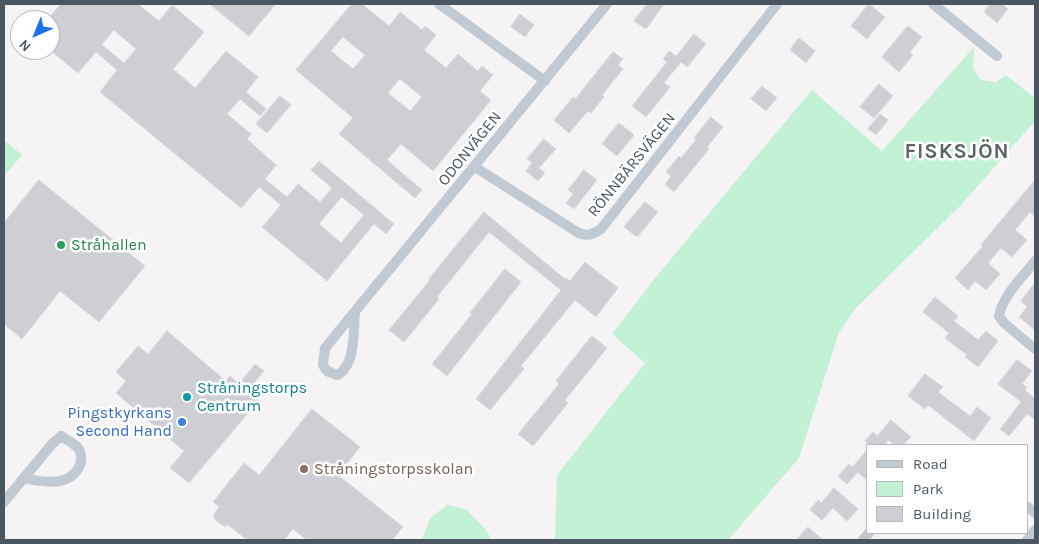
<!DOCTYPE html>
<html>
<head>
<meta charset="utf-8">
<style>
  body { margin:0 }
  #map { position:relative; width:1039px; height:544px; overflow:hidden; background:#f5f3f3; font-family:Karla,sans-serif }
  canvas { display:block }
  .frame { position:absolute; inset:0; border:5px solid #4a5661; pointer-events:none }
  .legend { position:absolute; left:866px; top:444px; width:162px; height:90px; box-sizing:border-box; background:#fff; border:1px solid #b7bbc0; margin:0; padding:6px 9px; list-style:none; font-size:15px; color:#4a5661 }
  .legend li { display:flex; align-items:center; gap:10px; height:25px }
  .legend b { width:25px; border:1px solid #b7bbc0 }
  .north { position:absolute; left:10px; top:10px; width:50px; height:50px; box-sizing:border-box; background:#fff; border:1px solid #b7bbc0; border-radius:50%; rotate:224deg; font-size:14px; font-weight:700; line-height:20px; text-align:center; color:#4a5661 }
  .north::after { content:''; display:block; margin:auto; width:18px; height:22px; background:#1a73e8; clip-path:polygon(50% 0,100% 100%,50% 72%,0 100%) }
</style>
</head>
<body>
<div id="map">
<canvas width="1039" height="544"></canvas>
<div class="frame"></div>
<ul class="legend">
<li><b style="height:6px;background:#c1cad2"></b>Road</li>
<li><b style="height:14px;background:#c3f1d5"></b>Park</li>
<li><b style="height:14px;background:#cdcfd5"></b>Building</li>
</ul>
<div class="north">N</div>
</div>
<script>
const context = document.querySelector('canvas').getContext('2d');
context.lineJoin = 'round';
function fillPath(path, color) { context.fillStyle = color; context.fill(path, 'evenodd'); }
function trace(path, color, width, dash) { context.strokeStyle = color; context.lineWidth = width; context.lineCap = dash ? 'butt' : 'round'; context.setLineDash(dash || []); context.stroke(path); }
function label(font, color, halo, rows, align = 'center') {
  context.font = font + ' Karla,sans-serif'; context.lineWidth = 5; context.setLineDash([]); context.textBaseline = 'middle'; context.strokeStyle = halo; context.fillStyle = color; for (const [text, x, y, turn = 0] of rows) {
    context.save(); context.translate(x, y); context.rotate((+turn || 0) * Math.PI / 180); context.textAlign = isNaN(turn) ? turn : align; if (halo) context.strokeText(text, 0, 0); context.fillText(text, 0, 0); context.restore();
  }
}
const green = new Path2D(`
  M974,47l-1,22 8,11 15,2 10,-7 29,23v23l-73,83 -106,104 -17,24 -40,126 -71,82h-173l2,-65 88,-112 -33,-29 43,-56 157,-188 70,61z
  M4,140l18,15 -18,21z
  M447,505l19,4 21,22 4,9h-69l8,-22z`);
const building = new Path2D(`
  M61,4h77l21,17 13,-16 32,27 -31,37 22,19 31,-37 32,26 -12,15 20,17 -6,7 -20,-17 -13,15 24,20 -4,5 29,26 -11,14 22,18 11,-13 22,18 12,-14 -21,-18 8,-9 75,63 -8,10 -12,-10 -47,57 -65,-54 19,-22 -12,-10 -10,-8 -18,21 -141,-116 17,-22 -21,-18 -18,21 -28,-23v-33zM114,30l22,19 -12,14 -22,-18zM342,197l22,18 -23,28 -22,-19z
  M210,4h66l-27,32z
  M352,4h10l27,22 11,-14 22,18 3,-4 11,9 -12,15 22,18 12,-14 20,17 4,-5 11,9 -13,16 11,9 -58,71 -32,-27 -14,16 35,30 -7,8 -76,-64 14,-16 -57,-48zM343,37l22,18 -12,14 -22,-18zM400,79l22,18 -12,14 -22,-18z
  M647,4h17l-18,25 -12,-8z
  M869,4l16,13 -18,22 -16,-13z
  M990,4h12l6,5 -11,14 -13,-11z
  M520,14l14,11 -9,12 -14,-10z
  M908,26l14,11 -12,15 3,3 -14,17 -17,-15z
  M694,34l12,10 -19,23 -6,-5 -17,21 6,4 -24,30 -14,-11 35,-44 -4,-3 6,-8 7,5z
  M799,38l16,13 -9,12 -16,-13z
  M613,52l10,7 -5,6 5,4 -21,26 2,2 -13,16 -3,-2 -19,22 -15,-13 19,-23 2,2z
  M879,84l14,12 -19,22 -14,-11z
  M762,86l15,12 -11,13 -15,-12z
  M280,96l11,9 -24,28 -11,-9z
  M880,114l8,6 -12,15 -8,-6z
  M711,117l12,10 -16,20 2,2 -35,43 -9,-8 6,-8 -5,-4 13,-16 2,2 15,-18 -2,-2z
  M619,123l15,12 -17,21 -15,-12z
  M544,139l12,10 -17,19 6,5 -7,8 -12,-10 6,-8 -5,-4z
  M584,170l13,10 -23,29 -8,-6 7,-9 -5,-4z
  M39,180l106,86 -46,56 -39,-31 -38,48 -18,-15v-101z
  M1035,180v37l-5,-5 -15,18 12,10 -15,17 -11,-9 -13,15 12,11 -14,16 -11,-9 -7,9 -13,-12 28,-32 -2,-1z
  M645,202l13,10 -21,25 -13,-10z
  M484,212l81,67 1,-1 4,3 15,-19 33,26 -22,29 -21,-17 -54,66 3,3 -34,41 -14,-11 85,-109 -72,-58 -52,65 2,2 -35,43 -15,-12 41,-50 -1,-1z
  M505,269l16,13 -74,94 -15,-12 40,-50 -2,-1z
  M1035,283v47l-16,-13 8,-10 -6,-6z
  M935,297l23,19 -4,5 24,19 8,-9 12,10 -20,26 -13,-10 2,-2 -22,-17 4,-5 -26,-21z
  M167,331l59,50 4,-5 9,8 16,-20 9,7 -17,20 12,9 -70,83 -19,-15 14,-17 -68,-58 10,-12 -10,-9 22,-26 10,8z
  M592,336l15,12 -42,52 3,3 -35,43 -15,-12 41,-50 -3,-3z
  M1017,360l15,11 -10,13 5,3 -2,3 10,9v21l-8,-6 -18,22 -9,-7 21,-27 -23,-18z
  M925,374l18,13 -5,5 32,24 7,-9 14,11 -17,23 -46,-36 -3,4 -17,-13z
  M312,409l48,38 -22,28 65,52 -11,13h-85l-14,-11 -9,11h-37l-20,-16 -2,3 -11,-8v-5l5,-7 -6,-5 31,-39 15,12z
  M891,420l20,17 -8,8h-8l-7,-5 -2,3 2,2h-19l-4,-4 8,-9 4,4z
  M868,449v32l-14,-12 4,3 -11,12 -9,-8 11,-12 3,3z
  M834,488l24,21 -11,12 -14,-13 -11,12 -12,-10 8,-10 3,3z
  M808,527l15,13h-26z`);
const street = new Path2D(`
  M439,4l106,77
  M933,4l64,52
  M475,167l102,65c10,5 15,3 24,-3l176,-225
  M1035,261c-13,17 -32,34 -36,55l5,7 31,26
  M355,313c-2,18 1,53 -18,62l-10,-4 -4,-6 2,-17 282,-344
  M4,502l48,-58 9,-8c6,4 13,7 17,12 9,15 -3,30 -18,33 -13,2 -24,0 -36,-3
  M1028,507l7,6
  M863,540l6,-7
  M1027,540l8,-10`);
const markers = [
  [61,245,5,"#2e9e5b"],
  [187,397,5,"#0f9aa8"],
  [182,422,5,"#3f7fe0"],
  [304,469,5,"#8d6e63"]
];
const streetNames = [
  ["ODONVÄGEN",470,149,-51],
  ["RÖNNBÄRSVÄGEN",632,165,-51]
];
const leisureNames = [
  ["Stråhallen",71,245]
];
const cultureNames = [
  ["Stråningstorps",197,388],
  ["Centrum",197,406]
];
const shopNames = [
  ["Pingstkyrkans",172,413],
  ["Second Hand",172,431]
];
const educationNames = [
  ["Stråningstorpsskolan",314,469]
];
const districtNames = [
  ["FISKSJÖN",957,152]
];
fillPath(green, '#c3f1d5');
fillPath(building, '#cdcfd5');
trace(building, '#d7d9de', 1);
trace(street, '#c1cad2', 10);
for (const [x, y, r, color] of markers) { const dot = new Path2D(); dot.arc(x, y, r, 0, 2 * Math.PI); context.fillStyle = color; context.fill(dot); trace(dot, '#fff', 2); }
label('16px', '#4a5661', '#fff', streetNames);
label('16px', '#27864d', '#fff', leisureNames, 'left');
label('16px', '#0d838f', '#fff', cultureNames, 'left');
label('16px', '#366cbe', '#fff', shopNames, 'right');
label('16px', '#785e54', '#fff', educationNames, 'left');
context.letterSpacing = '1px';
label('bold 21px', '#5f6368', '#fff', districtNames);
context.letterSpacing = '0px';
</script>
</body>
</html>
